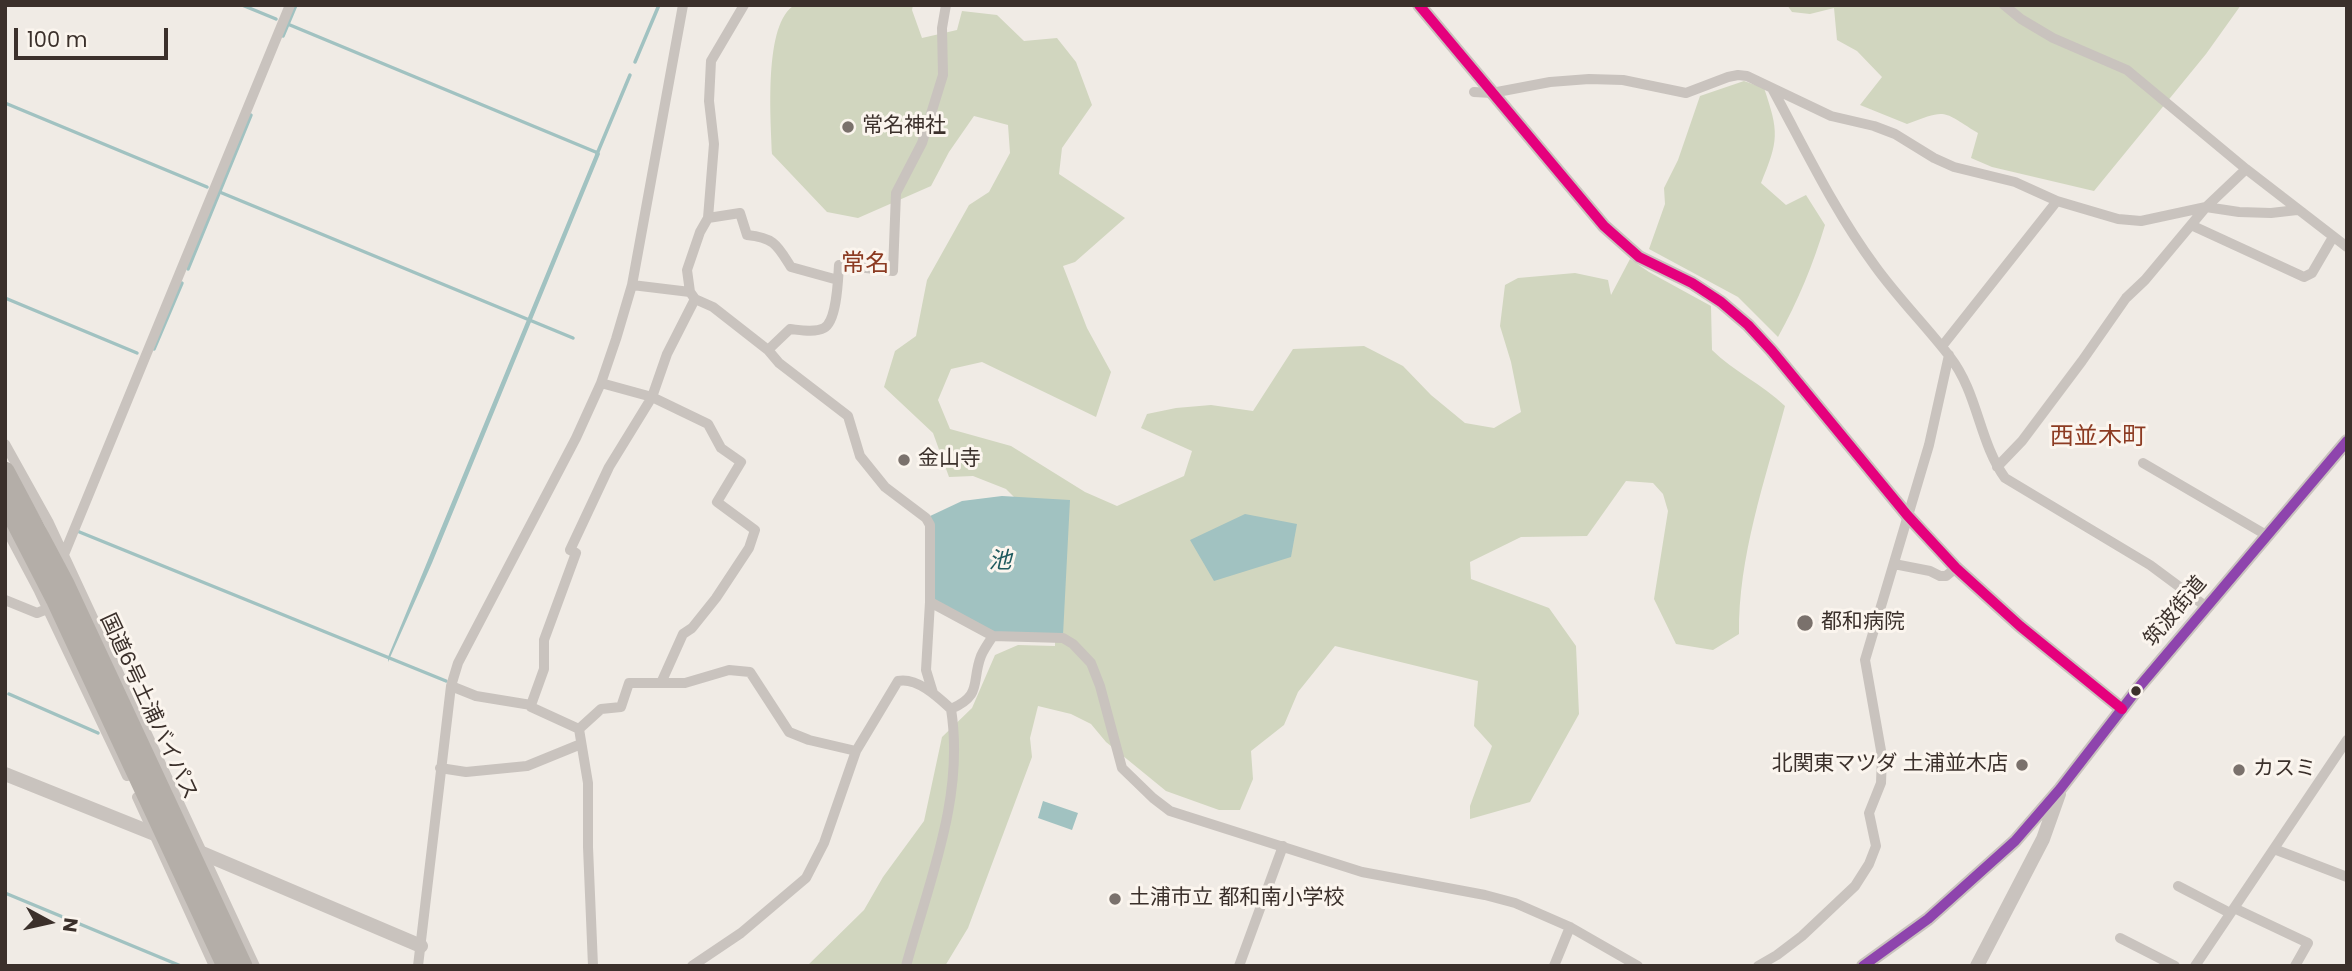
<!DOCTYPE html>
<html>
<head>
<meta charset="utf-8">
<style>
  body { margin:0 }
  #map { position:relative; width:2352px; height:971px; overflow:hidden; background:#f0ebe5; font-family:Poppins,sans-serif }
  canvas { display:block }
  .frame { position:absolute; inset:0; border:7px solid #3b302b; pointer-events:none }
  .north { position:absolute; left:14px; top:887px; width:70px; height:70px; -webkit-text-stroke:5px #fbf5ee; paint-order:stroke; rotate:98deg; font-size:19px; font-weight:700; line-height:28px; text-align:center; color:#3b302b }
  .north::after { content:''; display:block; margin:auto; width:24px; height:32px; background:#3b302b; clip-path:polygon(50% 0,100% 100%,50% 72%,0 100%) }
  .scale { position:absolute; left:14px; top:28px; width:154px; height:32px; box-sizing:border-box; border:4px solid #3b302b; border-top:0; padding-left:9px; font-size:21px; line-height:24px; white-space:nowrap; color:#3b302b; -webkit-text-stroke:5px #fbf5ee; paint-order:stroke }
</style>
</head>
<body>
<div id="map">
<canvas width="2352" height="971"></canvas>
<div class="frame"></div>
<div class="north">N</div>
<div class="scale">100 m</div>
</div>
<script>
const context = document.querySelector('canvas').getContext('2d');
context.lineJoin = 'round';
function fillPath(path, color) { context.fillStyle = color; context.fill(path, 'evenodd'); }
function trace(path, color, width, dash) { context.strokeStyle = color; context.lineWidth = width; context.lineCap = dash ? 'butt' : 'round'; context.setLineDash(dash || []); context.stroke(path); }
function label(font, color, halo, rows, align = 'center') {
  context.font = font + ' Poppins,"Noto Sans JP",sans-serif'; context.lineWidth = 6; context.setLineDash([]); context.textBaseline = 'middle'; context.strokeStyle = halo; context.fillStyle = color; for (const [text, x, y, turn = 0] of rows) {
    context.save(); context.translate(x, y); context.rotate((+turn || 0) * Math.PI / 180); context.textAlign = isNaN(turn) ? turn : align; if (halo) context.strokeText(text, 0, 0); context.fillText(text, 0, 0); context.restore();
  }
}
const green = new Path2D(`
  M795,5h118l-1,5 10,28 35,-8 5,-19 35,4 27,26 33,-3 19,24 16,43 -30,43 -3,26 66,44 -50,44 -12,4 24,62 24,44 -15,45 -114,-55 -31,7 -13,31 12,29 61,17 74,46 32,14 67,-30 8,-25 -51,-23 6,-14 29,-6 35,-3 42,6 40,-62 71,-3 39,20 28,29 34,28 29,5 27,-16 -10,-50 -11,-36 5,-41 13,-7 57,-5 33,7 3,15 19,-36 19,13 62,34 1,44c22,22 49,33 73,56 -20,74 -47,151 -46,228l-26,16 -37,-6 -22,-45 14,-88 -5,-17 -10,-11 -27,-2 -39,55 -66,1 -51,25 1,17 78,29 27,38 3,68 -49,88 -60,17v-13l22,-60 -18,-20 4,-45 -143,-35 -37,46 -14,33 -33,26 2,28 -13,31h-21l-53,-19 -60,-49 -15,-18 -20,-10 -33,-8 -8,32 2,19 -64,171 -23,38h-138l57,-56 19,-33 41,-56 18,-84 30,-29 23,-53 23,-10 37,1 1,-50 -16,-73 -34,-34 -33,-13 -24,1 -16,-44 -49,-46 11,-36 21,-15 11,-56 42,-75 20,-13 21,-39 -2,-28 -34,-9 -25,36 -18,34 -73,32 -31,-6 -55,-58c-1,-33 -9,-132 23,-149z
  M1787,5h454l-35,49 -112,137 -102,-24 -21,-9 7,-25c-36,-22 -30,-25 -71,-9l-47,-19 22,-28 -25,-26 -20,-11 -3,-32 -24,6 -18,-2z
  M1744,81l20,7c15,44 15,52 -3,95l25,22 20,-10 19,30c-12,40 -27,76 -47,112l-40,-40 -89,-48 16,-45 -1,-16 14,-28 22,-64z`);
const water = new Path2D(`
  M597,150l3,4 -168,409 -44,99v-5z
  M1002,496l68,4 -7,135 -69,-2 -61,-32 -5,-84 34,-16z
  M1245,514l52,10 -6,33 -77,24 -24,-41z
  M1043,801l35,12 -6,17 -34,-12z`);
const stream = new Path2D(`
  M242,5l34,14
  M290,25l308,128
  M283,36l13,-31
  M635,62l24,-57
  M5,103l202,84
  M597,154l33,-79
  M222,193l351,145
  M188,269l63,-154
  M5,298l132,55
  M154,349l28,-66
  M77,531l369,150
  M9,694l89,39
  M5,893l176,73`);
const minor = new Path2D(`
  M744,5l-33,56 -2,40 5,43 -6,74 -8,14 -13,38 3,22 5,7 18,8 55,43 11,13 69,53 12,40 25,31 41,31 4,7v77l-4,68 7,23
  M2004,5l17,14 32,19 74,32 119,99 101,78
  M1773,90c32,59 62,122 102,176 23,32 52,61 75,91 28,36 29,85 55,121l145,87 58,43
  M1474,92l18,1 58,-11 39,-3 34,1 63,13 42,-16 10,-2 9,1 84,40 43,10 21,8 39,24 20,9 61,15 42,19 61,18 23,2 65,-14 33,5 32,1 26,-3
  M708,218l32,-5 7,22c28,3 30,10 44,32l47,13
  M2191,225l113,52 8,-4 21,-36
  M632,285l58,7
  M1943,345l114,-144
  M768,350l22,-21c10,1 25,4 34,-1 13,-7 14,-48 15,-63l54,6 3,-78 26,-50 21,-68 -1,-47 4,-23
  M601,383l51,14 56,27 13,24 20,14 -24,40 38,28 -6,18 -33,50 -24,30 -9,6 -22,49
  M5,444l44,79 206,443
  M2143,463l125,73
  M1997,467l25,-26 60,-80 44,-63 19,-18 61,-73 40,-38
  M5,527l34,64 88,185
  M1894,564l36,7 10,5h6l10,-8
  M58,569l232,-564
  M5,600l32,13 10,-4
  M930,602l63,34 70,2 10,6 18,19 9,23 22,82 31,30 17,13 192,61 123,23 30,8 55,24 68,39
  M451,686l25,10 55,9v2l48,22
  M531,705l13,-36v-29l32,-87 -6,-3 39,-83 43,-70 15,-43 28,-55
  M951,709c32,-14 20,-27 30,-53 3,-7 8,-14 12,-20
  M579,729l22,-20 20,-2 8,-24h56l44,-13 21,2 39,60 20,8 47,11
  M579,729l9,54v64l5,119
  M440,768l26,4 61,-6 54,-22
  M137,797l77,169
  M2274,849l73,28
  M2178,886l52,27
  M2234,908l74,35 -13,23
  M2120,938l55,28
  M418,966l33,-280 7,-23 118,-225 25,-55 15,-44 16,-54 51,-280
  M692,966l49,-33 65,-55 18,-35 32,-92 42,-70c19,-4 40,16 53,28 14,88 -22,172 -45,257
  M1239,966l44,-120
  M1554,966l16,-39
  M1758,966l19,-11 25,-19 53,-50 14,-22 7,-18 -7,-33 12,-30 1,-27 -17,-96 64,-215 20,-90
  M2195,966l152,-226`);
const tertiary = new Path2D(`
  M1419,5l185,221 35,31 53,26 29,19 27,23 24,26 135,164 49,53 64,58 102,83
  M5,774l197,79 219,93
  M1863,966l65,-47 87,-78 45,-52 79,-102 208,-246
  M1977,966l66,-127 16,-45`);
const trunkBridge = new Path2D(`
  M5,471l60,113 178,382
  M5,502l51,99 170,365`);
const bus1 = new Path2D(`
  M1863,966l65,-47 87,-78 45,-52 79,-102 208,-246`);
const bus2 = new Path2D(`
  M1419,5l185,221 35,31 53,26 29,19 27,23 24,26 135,164 49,53 64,58 102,83`);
const markers = [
  [848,127,7,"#7a716c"],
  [904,460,7,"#7a716c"],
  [1805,623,9,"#7a716c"],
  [2136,691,6,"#3b302b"],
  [2022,765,7,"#7a716c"],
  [2239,770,7,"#7a716c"],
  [1115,899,7,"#7a716c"]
];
const poiNames = [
  ["常名神社",862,127],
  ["金山寺",918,460],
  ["都和病院",1821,623],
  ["北関東マツダ 土浦並木店",2008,765,"right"],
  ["カスミ",2253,770],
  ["土浦市立 都和南小学校",1129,899]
];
const streetNames = [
  ["筑波街道",2176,612,-50],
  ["国道6号土浦バイパス",148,707,65]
];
const waterNames = [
  ["池",1000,562]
];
const quarterNames = [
  ["常名",865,265],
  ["西並木町",2098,438]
];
fillPath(green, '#d1d6bf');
fillPath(water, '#a1c2c1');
trace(stream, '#a1c2c1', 3.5);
trace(minor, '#c9c3be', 10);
trace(tertiary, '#c9c3be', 14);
trace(trunkBridge, '#b4aea8', 19);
trace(bus1, '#8e44ad', 10);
trace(bus2, '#e5007d', 10);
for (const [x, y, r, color] of markers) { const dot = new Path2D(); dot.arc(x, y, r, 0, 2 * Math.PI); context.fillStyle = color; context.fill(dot); trace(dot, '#fbf5ee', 2.5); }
label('21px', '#3b302b', '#fbf5ee', poiNames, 'left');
label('21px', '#3b302b', '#fbf5ee', streetNames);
label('italic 23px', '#1f5a5e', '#fbf5ee', waterNames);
label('24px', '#8c3b22', '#fbf5ee', quarterNames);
</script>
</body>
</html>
